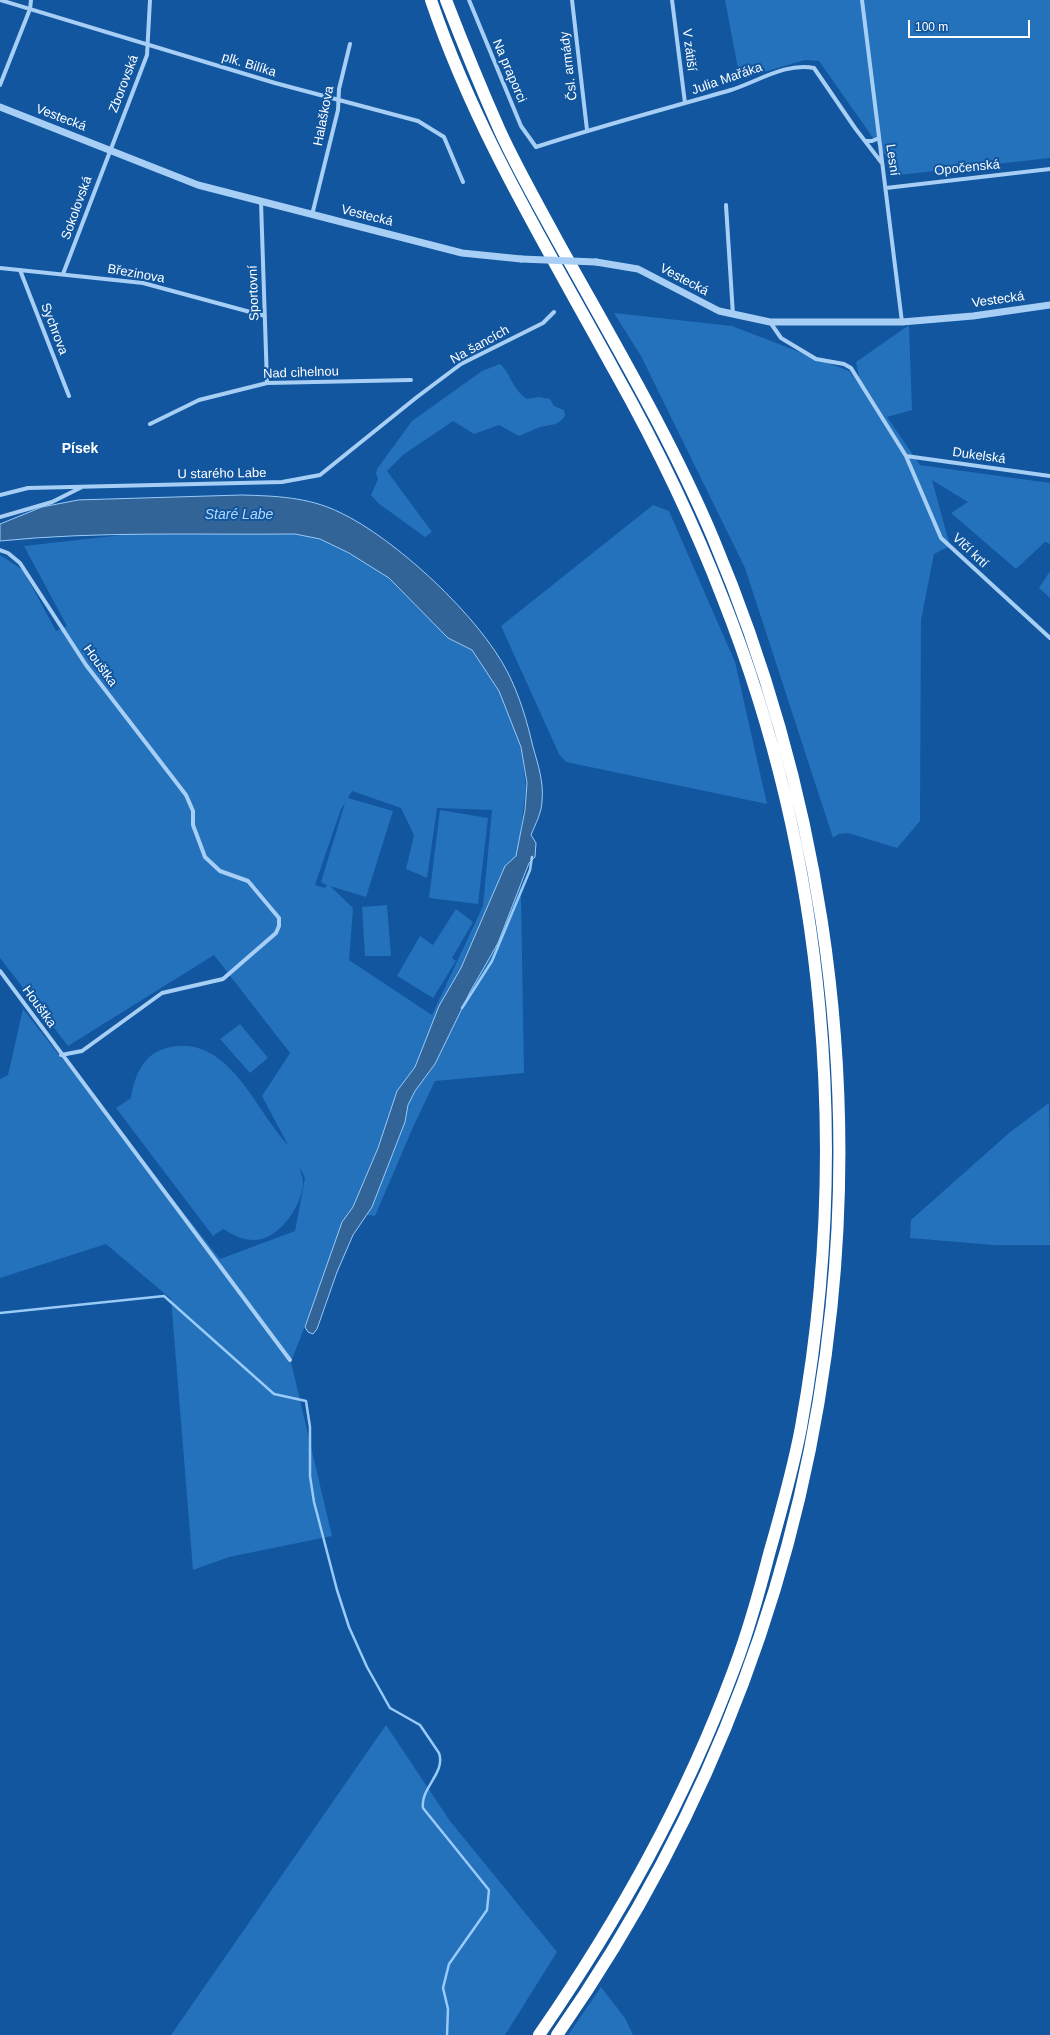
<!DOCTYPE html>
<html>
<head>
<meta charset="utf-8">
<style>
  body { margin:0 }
  #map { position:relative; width:1050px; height:2035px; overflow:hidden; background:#11569e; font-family:Helvetica,sans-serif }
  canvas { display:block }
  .scale { position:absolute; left:908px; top:20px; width:122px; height:18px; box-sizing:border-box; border:2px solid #fff; border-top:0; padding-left:5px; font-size:12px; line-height:14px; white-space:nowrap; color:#fff; -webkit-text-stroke:3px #11569e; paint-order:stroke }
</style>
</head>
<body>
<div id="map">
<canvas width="1050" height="2035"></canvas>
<div class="scale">100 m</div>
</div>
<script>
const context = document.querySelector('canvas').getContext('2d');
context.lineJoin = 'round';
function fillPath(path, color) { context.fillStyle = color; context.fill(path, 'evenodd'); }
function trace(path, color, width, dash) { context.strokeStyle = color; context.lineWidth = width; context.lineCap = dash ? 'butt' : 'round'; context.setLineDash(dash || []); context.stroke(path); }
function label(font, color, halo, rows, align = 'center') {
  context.font = font + ' Helvetica,sans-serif'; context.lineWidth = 4; context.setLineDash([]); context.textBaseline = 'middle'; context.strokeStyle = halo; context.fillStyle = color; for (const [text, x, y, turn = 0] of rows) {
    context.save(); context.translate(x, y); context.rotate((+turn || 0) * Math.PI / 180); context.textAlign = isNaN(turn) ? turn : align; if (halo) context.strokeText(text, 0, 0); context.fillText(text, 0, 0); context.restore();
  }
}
const green = new Path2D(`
  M725,0h325v158l-151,17 -80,-114 -14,-1 -65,19z
  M614,313l118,13 117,45 12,16 -5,-25 53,-37 3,85 -25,7 33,48 130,18v61l-5,-2 -29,27 -65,-56 17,-11 -36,-22 18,66 -16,8 -13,66 -1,201 -23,27 -49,-15 -9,1 -6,4 -88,-270 -104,-212z
  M500,364c12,11 11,24 27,35l12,-2 11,2 4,7 10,4 1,6c-6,9 -14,9 -25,11 -7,3 -14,6 -21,9l-20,-11 -25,9 -21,-13 -50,34 -16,16 45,61 -7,5 -47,-34 -7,-8 7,-16 -2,-5 1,-5 35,-48 70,-50z
  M653,505l16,6 66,151 32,142 -201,-42 -7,-8 -58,-128z
  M140,533l155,1 25,5 34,17 35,22 59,60 24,12 27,41 22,56 5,41 -6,47 4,238 -89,8 -21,44 -39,91 -26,-4 -58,150 41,174 -103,21 -36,13 -22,-271 -65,-55 -106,34v-199l8,-4 15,-66 197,250 75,-28 10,-53 -5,-10c0,3 2,8 3,12 2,22 -24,61 -49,60 -12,0 -21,-5 -31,-11l-10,7 -97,-128 15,-10c3,-20 11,-42 32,-49 64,-20 91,60 125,96l-26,-49 28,-43 -76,-98 -146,91 -68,-88v-403l23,15 33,61 11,-5 -43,-80zM352,791l49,17 13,27 -8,34 21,9 10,-70 55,2 -9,96 -51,109 -83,-55 4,-52 -23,-22 36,11 27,-86 -45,-13zM345,803l-24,79 6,3 -2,3 -10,-3 26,-76z
  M1050,571v27l-11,-10z
  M440,810l48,8 -10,86 -49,-6z
  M387,905l4,51h-26l-3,-49z
  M456,909l17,13 -21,36 4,3 -23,37 -36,-22 23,-40 13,9z
  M240,1024l28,34 -18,15 -30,-34z
  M1049,1103l1,142h-56l-84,-7 1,-18 98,-87z
  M386,1725l64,96 107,131 -52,83h-334z
  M601,1987l24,31 8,17h-65z`);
const water = new Path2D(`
  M242,495c34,1 66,2 97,17 56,26 141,105 169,161 12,24 19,48 25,74 5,17 11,36 9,54 0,11 -7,24 -11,34l5,8 -1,14 -6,6 -31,80 -28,49 -35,72 -20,27 -7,14 -3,17 -33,85 -19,28 -16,37 -20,57 -4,5 -5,-2 -3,-5 37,-105 11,-15 25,-59 19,-57 18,-24 24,-61 22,-38 44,-102 11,-10 9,-46 2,-27 -6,-36 -22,-56 -27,-41 -24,-12 -59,-60 -40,-25 -29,-14 -25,-5c-99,1 -197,-3 -295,7v-17l42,-17 36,-7z`);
const stream = new Path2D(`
  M462,1008l30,-47 38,-91 2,-13
  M0,1313l164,-17 110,98 32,7 4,26v49l4,26 23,88 12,37 18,40 23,41 30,17 19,28c7,20 -19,35 -16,55l66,82 -2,20 -38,54 -6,24 5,21 -1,26`);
const minor = new Path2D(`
  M0,0l275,83 143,38 26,16 19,45
  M469,0l52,126 15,21c64,-21 129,-38 195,-57 26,-8 55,-28 83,-22l41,60 26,34
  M572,0l15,130
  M672,0l13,103
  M862,0l40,322
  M0,85l30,-76 1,-9
  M865,141h7l7,-3
  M886,188l164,-19
  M261,202l6,181
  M726,205l7,110
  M312,215l26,-105 1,-21 11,-45
  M0,268l143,15 122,33
  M20,270l49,126
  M63,274l84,-219 3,-55
  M770,322l11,16 35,21 28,5 7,4 55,88 35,82 109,100
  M150,424l49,-24 68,-17 144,-3
  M906,456l144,20
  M0,495l28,-7 254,-6 38,-7 97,-78 44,-33 82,-41 11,-11
  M0,517l52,-15 30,-15
  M0,550l8,3 12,10 66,102 100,130 7,16v14l12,32 15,14 28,10 31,37v8l-3,7 -53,46 -61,14 -80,58 -21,4
  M0,971l290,389`);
const tertiary = new Path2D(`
  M0,107l198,78 264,68 59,6
  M596,262l42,7 81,42 51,11h132l71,-6 77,-11`);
const motorway = new Path2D(`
  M431,0c45,133 117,249 184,372 41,73 78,149 108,227 103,260 128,553 78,828 -8,43 -20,85 -32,127 -10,39 -21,78 -35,115 -49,132 -115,250 -195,366
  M446,0c17,44 35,88 54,131 17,37 37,72 56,107 54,98 113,196 157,300 211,501 157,1050 -156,1497`);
const tertiaryBridge = new Path2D(`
  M521,259l75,3`);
const streetNames = [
  ["V zátiší",689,50,83],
  ["plk. Bilíka",249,65,17],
  ["Čsl. armády",569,66,-97],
  ["Na praporci",509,71,67],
  ["Julia Mařáka",727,79,-19],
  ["Zborovská",124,84,-69],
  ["Halaškova",324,116,-79],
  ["Vestecká",61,118,21],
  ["Lesní",892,160,82],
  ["Opočenská",967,168,-6],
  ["Sokolovská",77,208,-70],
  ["Vestecká",367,216,14],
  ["Březinova",136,274,10],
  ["Vestecká",684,280,28],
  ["Sportovní",254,293,-92],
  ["Vestecká",998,300,-8],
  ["Sychrova",54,329,69],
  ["Na šancích",480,345,-29],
  ["Nad cihelnou",301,373,-2],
  ["Dukelská",979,456,8],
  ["U starého Labe",222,474,-1],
  ["Vlčí krtí",970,551,43],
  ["Houštka",100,666,54],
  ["Houštka",39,1007,54]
];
const neighbourhoodNames = [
  ["Písek",80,449]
];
const waterNames = [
  ["Staré Labe",239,515]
];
fillPath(green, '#2471bc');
fillPath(water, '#336498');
trace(water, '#99caf8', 1);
trace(stream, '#99caf8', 2.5);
trace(minor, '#a7cef5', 4);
trace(tertiary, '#a7cef5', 7);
trace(motorway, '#fff', 12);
trace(tertiaryBridge, '#a7cef5', 7);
label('13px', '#fff', '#11569e', streetNames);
label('bold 14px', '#fff', '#11569e', neighbourhoodNames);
label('italic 14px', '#b4d8fb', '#11569e', waterNames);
</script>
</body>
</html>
